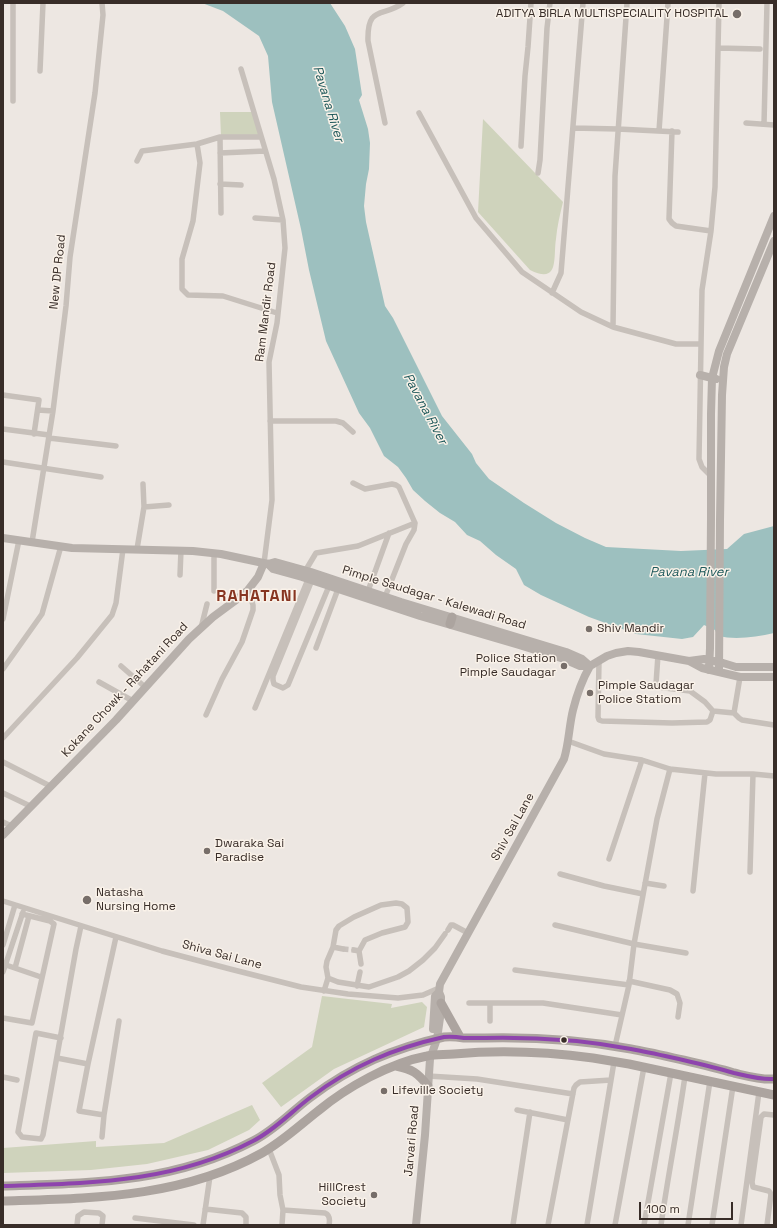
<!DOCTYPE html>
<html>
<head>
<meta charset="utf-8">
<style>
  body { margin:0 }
  #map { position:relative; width:777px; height:1228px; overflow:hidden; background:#ede7e2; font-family:"Space Grotesk",sans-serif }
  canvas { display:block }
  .frame { position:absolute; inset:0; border:4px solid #382d28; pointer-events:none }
  .scale { position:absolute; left:639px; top:1202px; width:94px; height:18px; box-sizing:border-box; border:2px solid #382d28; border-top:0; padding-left:5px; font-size:12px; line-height:14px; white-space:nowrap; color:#382d28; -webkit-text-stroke:3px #faf2e9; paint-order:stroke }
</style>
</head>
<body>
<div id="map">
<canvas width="777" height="1228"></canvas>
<div class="frame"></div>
<div class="scale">100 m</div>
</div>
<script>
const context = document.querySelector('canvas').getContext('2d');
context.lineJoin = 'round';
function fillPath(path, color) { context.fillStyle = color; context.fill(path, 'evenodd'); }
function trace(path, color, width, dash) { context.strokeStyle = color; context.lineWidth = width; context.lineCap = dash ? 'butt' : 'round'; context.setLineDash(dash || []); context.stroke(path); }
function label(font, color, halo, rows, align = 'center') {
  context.font = font + ' "Space Grotesk",sans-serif'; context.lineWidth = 3; context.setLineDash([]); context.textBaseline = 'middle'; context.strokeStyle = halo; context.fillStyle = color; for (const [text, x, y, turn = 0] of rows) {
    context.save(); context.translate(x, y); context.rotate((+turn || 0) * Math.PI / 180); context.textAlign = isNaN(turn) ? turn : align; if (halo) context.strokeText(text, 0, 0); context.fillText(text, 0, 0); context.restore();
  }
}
const green = new Path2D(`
  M220,112h32l8,24h-39z
  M483,119l80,83c-3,12 -6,25 -7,37 -3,18 4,46 -26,31l-52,-58z
  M322,996l70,8 -1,4 31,-6 5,5 -3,20 -90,42 -53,38 -19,-24 50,-36z
  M252,1105l8,15 -11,10 -41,20 -61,14 -56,6 -88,3v-25l93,-7v6l68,-4z`);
const water = new Path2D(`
  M202,3h128l15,23 10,23 7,46 -3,5 9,29 2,14 -1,26 -3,15 -2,22 2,16 19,84 8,12 49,98 30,38 4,9 13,16 35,24 32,20 29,15 21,9 75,4 46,-2 17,-15 30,-8v107c-18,4 -38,7 -56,3l-3,-6 -11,-5 -11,12 -11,2 -46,-5 -47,-17 -48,-22 -17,-10 -8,-16 -20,-14 -16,-14 -13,-6 -12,-13 -15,-9 -15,-12 -12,-11 -7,-12 -8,-11 -14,-11 -14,-28 -11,-15 -33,-72 -17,-71 -8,-41 -29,-127 -4,-46 -9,-20 -36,-25z`);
const streetTunnel = new Path2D(`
  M343,949l11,1`);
const street = new Path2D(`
  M718,48l42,1
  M241,69l33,110 9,41 2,28 -8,75 -8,39 3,138 -8,63
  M40,71l3,-68
  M13,101v-98
  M419,113l57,105 46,54 59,40 32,15 63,17h24
  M385,123l-17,-82c-1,-37 15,-23 35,-38
  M746,123l28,2
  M764,124l3,-121
  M573,128l45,1 60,3
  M659,131l9,-128
  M672,131l-3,88 3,4 4,3 35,5
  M220,137l1,76
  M197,144l3,19 -7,58 -11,38v30l6,6 35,1 54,17
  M521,146l4,-70 3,-29 3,-44
  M220,153l45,-2
  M137,161l5,-10 55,-7 23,-7h41
  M538,173l2,-13 7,-132 3,-25
  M220,184l21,1
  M255,218l28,2
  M552,293l9,-20 22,-270
  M613,327l2,-151 12,-173
  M3,395l36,5 -5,34
  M38,410l15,1
  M270,421h66l7,2 10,9
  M3,429l46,6
  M49,438l67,8
  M3,462l98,15
  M710,475l-8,-8 -3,-8 3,-169 9,-59 4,-44 4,-184
  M144,507l25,-2
  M32,542l21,-131 13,-105 4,-49 25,-164 8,-78 -1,-12
  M137,549l7,-42 -1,-23
  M214,554v37
  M304,573l12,-20 42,-7 57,-23 -16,-36 -3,-2 -4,-1 -27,5 -12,-6
  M180,575l1,-25
  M312,580l-39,96v4l1,4 9,4 5,-3 41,-99
  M368,591l21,-58
  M385,597l21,-53 8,-14 1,-7
  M3,619l16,-79
  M201,628l6,-24
  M316,648l22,-59
  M658,655l-2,29 1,3 33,4 15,11 8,9
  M599,661l-1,56 1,3 3,1 70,2 35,-1 3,-2 3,-9 21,2 5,5 3,2 32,5
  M121,666l24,21
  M3,669l39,-55 19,-68
  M99,682l34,19
  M255,708l54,-131
  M734,713l6,-36
  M206,715l16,-36 20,-37 11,-32v-5l-5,-15
  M3,738l74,-80 35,-43 4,-12 7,-54
  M568,741l36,13 38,6 28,9 46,5h37l21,2
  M3,762l47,24
  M3,793l27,13
  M3,822l8,4
  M609,859l33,-99
  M750,872l3,-98
  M560,874l44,12 39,8
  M645,883l19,3
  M693,891l12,-118
  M3,901l159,50 68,18 71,18 47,7 50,4 25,-3 16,-7
  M555,925l79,19 52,9
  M448,930l3,-5h2l15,8
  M3,945l12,-40
  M333,947l10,2
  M359,951l2,13
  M6,965l35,12
  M15,968l14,-52
  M515,970l114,15
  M3,972l20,-60
  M328,978l10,4 31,5 29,-10 11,-6 14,-11 12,-12 10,-14
  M629,981l41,9 7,4 3,9 -2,14
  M357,986l3,-14
  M324,991l4,-13 -2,-11 1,-6 6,-14 3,-17 3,-4 15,-9 27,-12 15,-2 6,1 5,4 1,14 -3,5 -23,6 -17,7 -6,11 -5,-1
  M469,1003h74l79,12
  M3,1018l29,5 22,-99 -4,-3 -28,-7
  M490,1021v-17
  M61,1038l-25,-5 -18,99 4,5 19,2 2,-4 33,-186 5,-23
  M615,1046l14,-61 5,-41 23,-125 13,-50
  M57,1058l31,6 28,-127
  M88,1064l-9,47 25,4 -2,22
  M428,1076l49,3 96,15
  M3,1077l14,3
  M517,1110l51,10
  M104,1115l15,-94
  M269,1149l10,26 1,20 3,15 -1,15
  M205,1209l37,4 4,4v8
  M283,1210l42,3c5,2 5,7 4,12
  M135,1218l59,7
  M77,1225l1,-9 6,-4 15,1 4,3 -1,9
  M203,1225l7,-49
  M513,1225l17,-113
  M548,1225l26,-137 2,-3 4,-3 31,-2
  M587,1225l27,-163
  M615,1225l29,-158
  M644,1225l27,-152
  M661,1225c7,-50 17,-99 24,-149
  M688,1225l22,-144
  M712,1225l21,-139
  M741,1225l18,-133
  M767,1225l4,-31 -2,-3 -16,-4 -1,-5 9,-65 3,-3 10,1`);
const secondary = new Path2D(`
  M700,375l16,4
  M3,538l69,10 121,3 28,3 47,10 7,-2 36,10 90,30 165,50 16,7 8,7
  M268,564l5,5 29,8 118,39 99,29 45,14 16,7h10l17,-10 9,-3 12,-2 11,1 50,9 13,7 38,9h34
  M689,661l15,-2 19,4 13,4h38
  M709,670l1,-22 1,-130v-104l1,-36 7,-27 55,-135
  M719,672l1,-152 2,-125 2,-28 3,-13 47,-113
  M3,835l113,-115 73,-81 24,-22 23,-17 12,-10 10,-13 6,-14
  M433,1029l2,-33 4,-4
  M416,1225l9,-90 5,-76 7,-20 4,-28v-14l-2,-5 1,-8 124,-225c5,-16 5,-33 9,-49 4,-16 9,-30 17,-44`);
const primary = new Path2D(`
  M450,624l2,-7
  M441,1003l19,34
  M396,1066c16,3 22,7 32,20
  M3,1186c88,-3 170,-3 250,-45 22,-11 39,-30 58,-44 41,-31 83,-49 133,-60 7,-1 14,0 20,1 7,0 14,0 21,0 48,-1 98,2 146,11 17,3 34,7 52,11 17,4 34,8 51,13 13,3 27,7 40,6
  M3,1201c90,-3 178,-3 259,-48 20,-11 38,-28 56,-42 29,-24 72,-48 109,-55 9,-2 18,-1 27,-2 46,-4 94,-2 139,4 12,2 24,4 36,6l145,31`);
const bus1 = new Path2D(`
  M3,1186c88,-3 170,-3 250,-45 22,-11 39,-30 58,-44 41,-31 83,-49 133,-60 7,-1 14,0 20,1 7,0 14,0 21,0 48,-1 98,2 146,11 17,3 34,7 52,11 17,4 34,8 51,13 13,3 27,7 40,6`);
const markers = [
  [737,14,5,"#776e69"],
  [589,629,4,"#776e69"],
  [564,666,4,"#776e69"],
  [590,693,4,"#776e69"],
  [207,851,4,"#776e69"],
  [87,900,5,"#776e69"],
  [564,1040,3.5,"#382d28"],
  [384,1091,4,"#776e69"],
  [374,1195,4,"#776e69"]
];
const poiNames = [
  ["ADITYA BIRLA MULTISPECIALITY HOSPITAL",728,14,"right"],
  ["Shiv Mandir",597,629],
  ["Police Station",556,659,"right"],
  ["Pimple Saudagar",556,673,"right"],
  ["Pimple Saudagar",598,686],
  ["Police Statiom",598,700],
  ["Dwaraka Sai",215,844],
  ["Paradise",215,858],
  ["Natasha",96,893],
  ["Nursing Home",96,907],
  ["Lifeville Society",392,1091],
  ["HillCrest",366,1188,"right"],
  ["Society",366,1202,"right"]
];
const streetNames = [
  ["New DP Road",58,272,-84],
  ["Ram Mandir Road",266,312,-83],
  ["Pimple Saudagar - Kalewadi Road",434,598,17],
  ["Kokane Chowk - Rahatani Road",125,690,-47],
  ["Shiv Sai Lane",513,827,-61],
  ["Shiva Sai Lane",222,955,15],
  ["Jarvari Road",412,1141,-85]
];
const waterNames = [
  ["Pavana River",328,104,73],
  ["Pavana River",425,409,62],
  ["Pavana River",689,572]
];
const districtNames = [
  ["RAHATANI",257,597]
];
fillPath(green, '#cfd3bc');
fillPath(water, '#9dc0bf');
trace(streetTunnel, '#c9c2bd', 5.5, [5.5, 3]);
trace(street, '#c7c0ba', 5.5);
trace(secondary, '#b7b0ab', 8);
trace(primary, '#aca49f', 9);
trace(bus1, '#8e44ad', 4);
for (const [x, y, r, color] of markers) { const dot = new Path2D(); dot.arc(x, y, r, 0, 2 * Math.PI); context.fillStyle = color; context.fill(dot); trace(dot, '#faf2e9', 1.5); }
label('12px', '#382d28', '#faf2e9', poiNames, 'left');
label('12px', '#382d28', '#faf2e9', streetNames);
label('italic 13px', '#1d585a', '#faf2e9', waterNames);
context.letterSpacing = '1px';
label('bold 16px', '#873521', '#faf2e9', districtNames);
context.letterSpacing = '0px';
</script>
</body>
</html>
